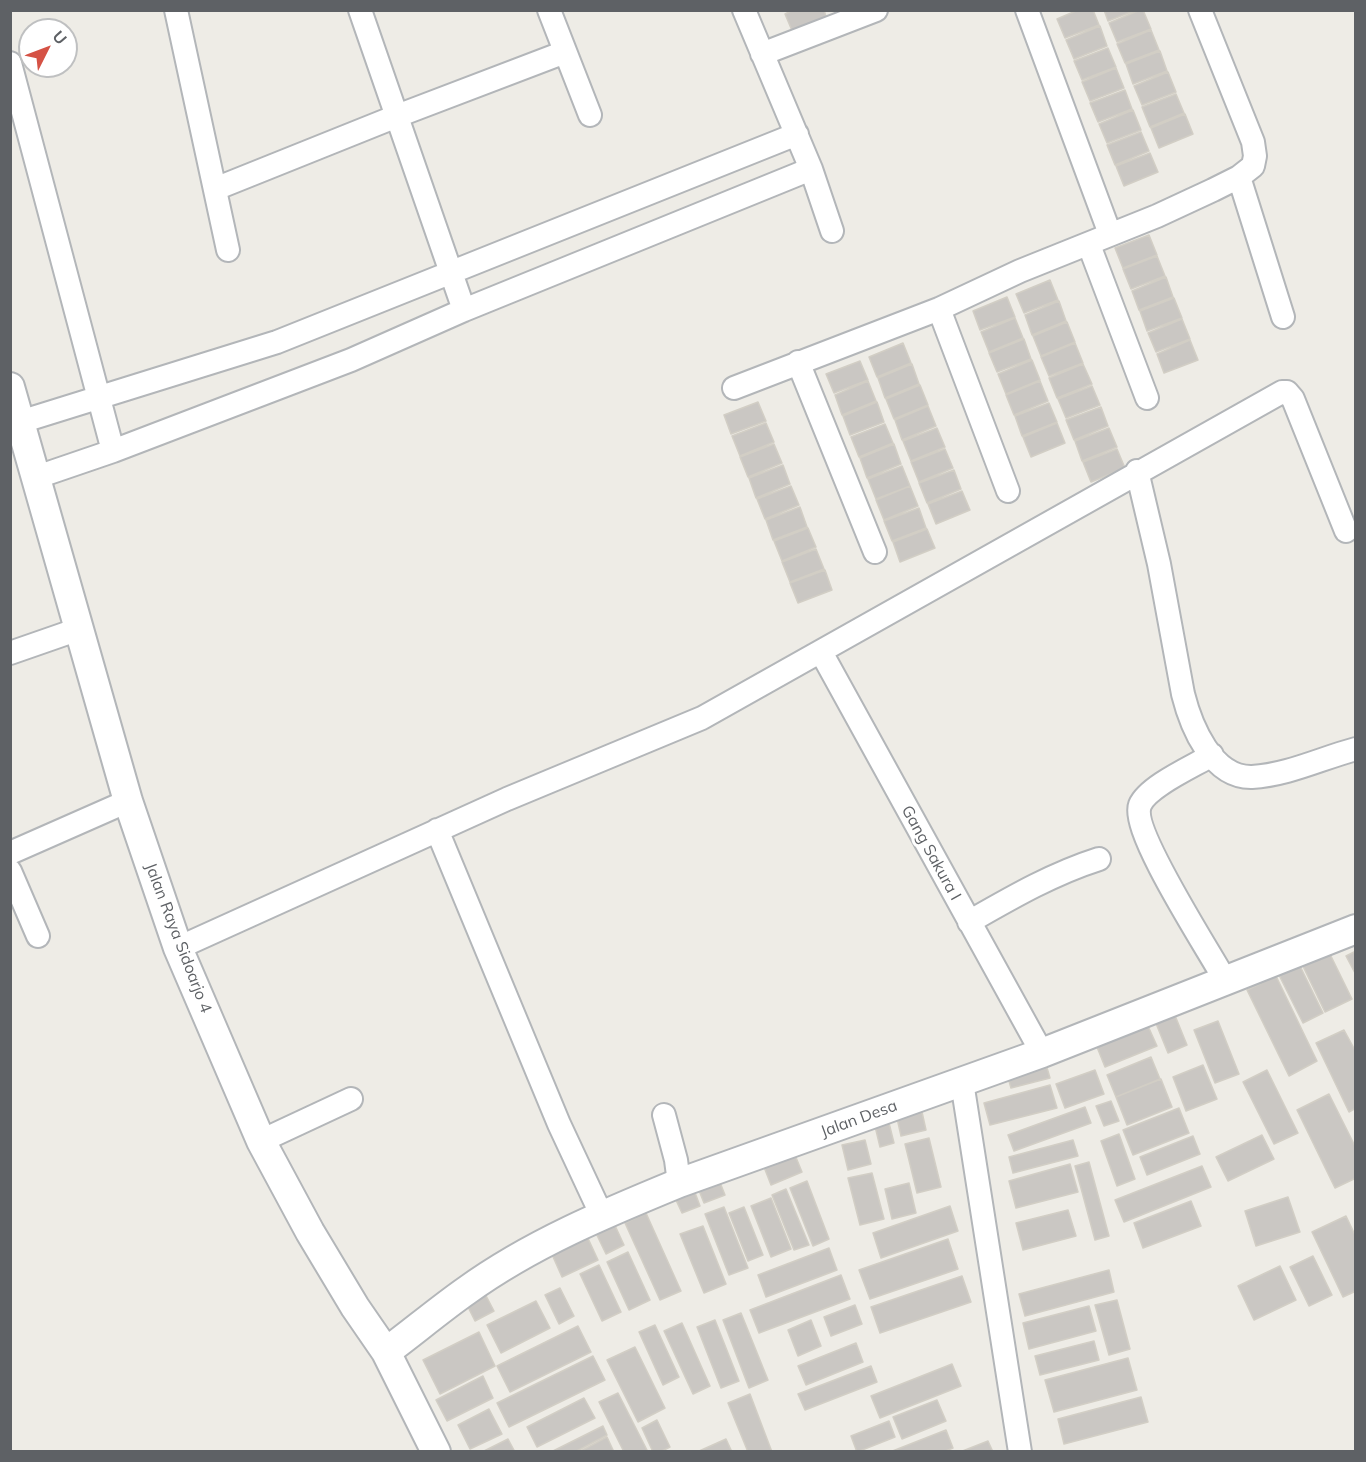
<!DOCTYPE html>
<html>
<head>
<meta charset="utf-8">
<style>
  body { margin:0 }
  #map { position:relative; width:1366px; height:1462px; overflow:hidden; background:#eeece6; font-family:Mulish,sans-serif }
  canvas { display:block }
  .frame { position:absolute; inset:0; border:12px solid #5e6165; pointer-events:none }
  .north { position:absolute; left:18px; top:18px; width:60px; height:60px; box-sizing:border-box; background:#fff; border:2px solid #bfc0c1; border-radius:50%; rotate:48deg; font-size:16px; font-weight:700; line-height:24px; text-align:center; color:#5e6165 }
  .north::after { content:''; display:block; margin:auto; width:21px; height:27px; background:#d55245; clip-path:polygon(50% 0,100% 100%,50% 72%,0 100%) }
</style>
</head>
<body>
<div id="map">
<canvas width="1366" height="1462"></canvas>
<div class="frame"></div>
<div class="north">U</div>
</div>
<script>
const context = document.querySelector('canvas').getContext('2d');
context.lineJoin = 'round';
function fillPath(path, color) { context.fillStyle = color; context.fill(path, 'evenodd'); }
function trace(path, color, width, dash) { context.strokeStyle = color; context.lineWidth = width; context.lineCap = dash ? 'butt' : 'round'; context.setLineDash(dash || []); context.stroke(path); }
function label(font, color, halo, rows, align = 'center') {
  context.font = font + ' Mulish,sans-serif'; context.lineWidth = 6; context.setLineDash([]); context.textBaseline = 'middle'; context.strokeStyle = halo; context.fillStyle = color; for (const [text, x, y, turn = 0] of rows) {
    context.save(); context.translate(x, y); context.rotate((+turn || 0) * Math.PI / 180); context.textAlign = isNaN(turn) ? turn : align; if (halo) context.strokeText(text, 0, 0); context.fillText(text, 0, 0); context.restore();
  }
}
const building = new Path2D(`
  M793,10h31l3,10 -34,13 -8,-19z
  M1078,10h15l6,15 -34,13 -8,-19z
  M1104,10h32l-28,11z
  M1140,10h3l8,19 -34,13 -8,-19z
  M1100,26l7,20 -33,13 -8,-19z
  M1151,30l8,20 -34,13 -8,-19z
  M1108,48l8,19 -34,13 -8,-19z
  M1160,51l7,20 -34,13 -7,-20z
  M1116,68l8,20 -34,13 -8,-19z
  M1168,72l8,20 -34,13 -8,-19z
  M1125,90l7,19 -34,13 -8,-19z
  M1176,94l8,19 -34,14 -8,-20z
  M1133,110l8,20 -34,13 -8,-19z
  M1185,114l8,20 -34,14 -8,-20z
  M1141,132l8,19 -34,14 -8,-20z
  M1150,153l8,19 -34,14 -8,-20z
  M1149,235l8,20 -34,13 -8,-20z
  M1157,256l8,20 -34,13 -8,-20z
  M1166,277l7,20 -34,13 -7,-19z
  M1050,280l8,20 -34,13 -8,-19z
  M1007,297l8,20 -35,13 -7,-19z
  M1174,298l8,20 -35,13 -7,-20z
  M1059,301l7,20 -34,14 -7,-20z
  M1015,318l8,20 -34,14 -8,-20z
  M1182,319l8,20 -34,13 -8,-19z
  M1067,322l8,20 -34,14 -8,-20z
  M1024,339l7,20 -34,13 -8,-19z
  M1190,340l8,20 -34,13 -7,-19z
  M903,343l8,20 -34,14 -8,-20z
  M1075,343l8,20 -34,13 -8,-19z
  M1032,360l8,20 -34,14 -8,-20z
  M860,361l8,19 -34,13 -8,-19z
  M912,364l7,20 -34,14 -7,-20z
  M1083,364l9,20 -35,14 -8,-20z
  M868,381l8,20 -34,14 -7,-20z
  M1040,381l8,20 -34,14 -8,-20z
  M920,385l8,20 -34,14 -8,-20z
  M1092,386l8,19 -34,13 -8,-19z
  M758,402l8,19 -35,13 -7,-19z
  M877,402l7,20 -34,13 -7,-19z
  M1049,403l8,19 -35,14 -7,-20z
  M928,406l8,20 -34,14 -7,-20z
  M1101,407l7,19 -34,14 -8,-20z
  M766,423l8,19 -34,14 -8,-20z
  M1057,423l8,20 -34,14 -8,-20z
  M885,424l8,19 -34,14 -8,-20z
  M937,428l8,19 -34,14 -8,-20z
  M1109,428l8,19 -35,14 -7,-20z
  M774,444l8,19 -34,14 -8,-20z
  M894,444l7,20 -34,14 -7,-20z
  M945,449l8,19 -34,14 -8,-20z
  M1117,449l8,19 -34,14 -8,-20z
  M783,465l7,19 -34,14 -7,-20z
  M902,466l8,20 -34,13 -8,-20z
  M954,470l7,19 -34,14 -8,-20z
  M791,486l8,19 -34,14 -8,-20z
  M910,486l8,20 -34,14 -8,-20z
  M962,491l8,19 -34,14 -8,-20z
  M800,507l7,20 -34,13 -7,-20z
  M919,508l7,20 -34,13 -8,-20z
  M808,528l8,19 -34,14 -8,-20z
  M927,529l8,19 -35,14 -7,-20z
  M816,549l8,20 -34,13 -8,-20z
  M825,570l7,20 -34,13 -8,-20z
  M1327,948l25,51 -27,13 -25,-52z
  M1356,951v24l-10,-19z
  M1300,966l23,47 -20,10 -24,-48z
  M1276,976l41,85 -28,15 -42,-86z
  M1174,1013l13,32 -19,8 -13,-32z
  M1218,1021l21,53 -24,9 -21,-53z
  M1148,1026l9,20 -52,21 -8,-20z
  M1344,1030l12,22v56l-7,4 -33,-69z
  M1151,1057l9,22 -44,18 -9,-22z
  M1045,1061l5,17 -39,10 -5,-17z
  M1203,1065l14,34 -31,12 -13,-34z
  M1095,1070l9,24 -39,14 -9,-24z
  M1267,1070l31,63 -24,11 -31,-62z
  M1161,1079l11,28 -45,18 -11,-28z
  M1050,1085l7,23 -67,17 -6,-22z
  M1329,1094l27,54v30l-21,10 -38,-78z
  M1111,1101l8,20 -15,5 -8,-20z
  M1085,1107l6,16 -77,28 -6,-16z
  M1179,1108l10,25 -56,22 -10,-25z
  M922,1112l4,18 -25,6 -4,-18z
  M888,1119l6,24 -14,4 -6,-25z
  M1119,1134l16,45 -18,7 -16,-45z
  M1262,1135l12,24 -46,22 -12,-24z
  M1193,1136l7,18 -53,21 -7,-18z
  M929,1138l12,49 -24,6 -12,-49z
  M865,1140l6,24 -23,6 -6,-25z
  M1073,1140l5,16 -65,17 -4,-16z
  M795,1155l7,17 -31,13 -7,-18z
  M1089,1162l20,74 -14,4 -20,-74z
  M1070,1164l8,28 -62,16 -7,-27z
  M1202,1166l9,21 -87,35 -9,-22z
  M872,1173l12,46 -24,6 -12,-47z
  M719,1180l6,15 -21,8 -6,-15z
  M807,1181l22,58 -16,7 -23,-58z
  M909,1183l7,30 -24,6 -7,-30z
  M786,1189l23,56 -15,5 -22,-55z
  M694,1190l6,16 -18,7 -7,-15z
  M1288,1197l12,35 -44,14 -11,-35z
  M771,1198l20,51 -20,8 -20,-51z
  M1191,1201l10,25 -58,22 -9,-25z
  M950,1206l8,25 -77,27 -8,-25z
  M724,1207l24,61 -19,7 -24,-61z
  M744,1207l19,48 -15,6 -19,-48z
  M1068,1210l8,26 -53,14 -7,-27z
  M646,1213l35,78 -21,9 -35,-77z
  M1346,1216l10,21v54l-13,6 -31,-65z
  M612,1219l12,26 -18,9 -13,-27z
  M703,1226l23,58 -22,9 -24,-59z
  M586,1234l12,26 -36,17 -12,-27z
  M948,1239l10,30 -88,30 -11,-29z
  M829,1248l8,22 -71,27 -8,-22z
  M628,1252l22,48 -21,10 -22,-48z
  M1313,1256l19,39 -23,11 -19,-39z
  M599,1265l22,47 -19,9 -22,-47z
  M1280,1266l16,34 -42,20 -16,-34z
  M1109,1270l5,22 -89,24 -6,-22z
  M841,1275l9,24 -91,34 -9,-23z
  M962,1276l9,26 -91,31 -9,-26z
  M560,1288l14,28 -15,8 -14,-29z
  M483,1290l11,21 -19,10 -11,-22z
  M1117,1300l13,49 -21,6 -14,-50z
  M536,1301l14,27 -49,25 -14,-28z
  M855,1305l7,19 -31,12 -7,-19z
  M1089,1306l7,25 -67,18 -6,-26z
  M741,1313l27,67 -19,8 -26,-68z
  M715,1320l24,61 -18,7 -24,-61z
  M811,1320l10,26 -23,10 -10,-26z
  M682,1323l28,63 -17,8 -29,-63z
  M655,1325l24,52 -16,8 -24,-53z
  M578,1326l13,26 -81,40 -13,-26z
  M479,1332l16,34 -55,28 -17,-34z
  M1094,1341l5,19 -59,15 -5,-19z
  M856,1343l7,19 -57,23 -8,-19z
  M635,1347l30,61 -27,14 -31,-62z
  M593,1356l12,24 -96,47 -12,-24z
  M1128,1358l9,32 -83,22 -9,-32z
  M952,1364l9,22 -81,32 -9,-22z
  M871,1366l6,16 -72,28 -7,-16z
  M483,1376l10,22 -46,23 -11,-21z
  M618,1393l30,59h-24l-25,-50z
  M750,1394l22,58h-24l-20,-49z
  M1141,1397l7,25 -84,22 -6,-25z
  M584,1398l11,20 -58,29 -10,-20z
  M937,1400l9,21 -44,18 -9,-22z
  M489,1409l13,25 -32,15 -12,-24z
  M657,1420l13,27 -10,5h-7l-11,-24z
  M889,1421l6,16 -38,15 -6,-16z
  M603,1426l4,9 -32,17h-24z
  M946,1430l7,18 -10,4h-53z
  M607,1437l7,15h-35z
  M508,1439l7,13h-33z
  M726,1439l6,13h-35z
  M988,1441l5,11h-33z`);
const minor = new Path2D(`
  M176,10l52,240
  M360,10l104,300
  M549,10l41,105
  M744,10l67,159 21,62
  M1027,10l83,224
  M762,54l114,-44
  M10,63l103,388
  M1239,177l44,140
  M215,189l182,-73 168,-64
  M1089,245l58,153
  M939,309l69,182
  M798,362l77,190
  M734,388l205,-79 81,-38 137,-55 56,-26 26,-13 14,-11 2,-10 -2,-14 -53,-132
  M20,422l257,-80 520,-208
  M1137,471l22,93 24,130c8,32 29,84 69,83 36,-2 70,-19 104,-28
  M37,477l76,-26 238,-91 113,-50 347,-141
  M821,652l221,401
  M10,653l69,-24
  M1212,755c-18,11 -64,31 -72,50 -10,26 70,147 86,177
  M437,830l122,294 43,92
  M10,853l118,-52
  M10,871l28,65
  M969,922c42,-24 83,-48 130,-63
  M178,948l329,-149 195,-81 580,-326h5l6,7 53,132
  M962,1082l58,370
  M664,1115l12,45 3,23
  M261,1141l90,-42`);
const tertiary = new Path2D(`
  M10,387l118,414 50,147 83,193 49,91 45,75 31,45 50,100
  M386,1352c27,-20 53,-42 80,-61 65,-47 140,-78 213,-108l363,-130 314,-124`);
const streetNames = [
  ["Gang Sakura I",931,853,61],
  ["Jalan Raya Sidoarjo 4",178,938,69],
  ["Jalan Desa",859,1119,-20]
];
fillPath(building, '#cac7c3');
trace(building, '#d2cec5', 1.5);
trace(minor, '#b3b6b9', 26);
trace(tertiary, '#b3b6b9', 32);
trace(minor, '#fff', 22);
trace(tertiary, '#fff', 28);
label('16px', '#5e6165', '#fff', streetNames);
</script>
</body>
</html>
